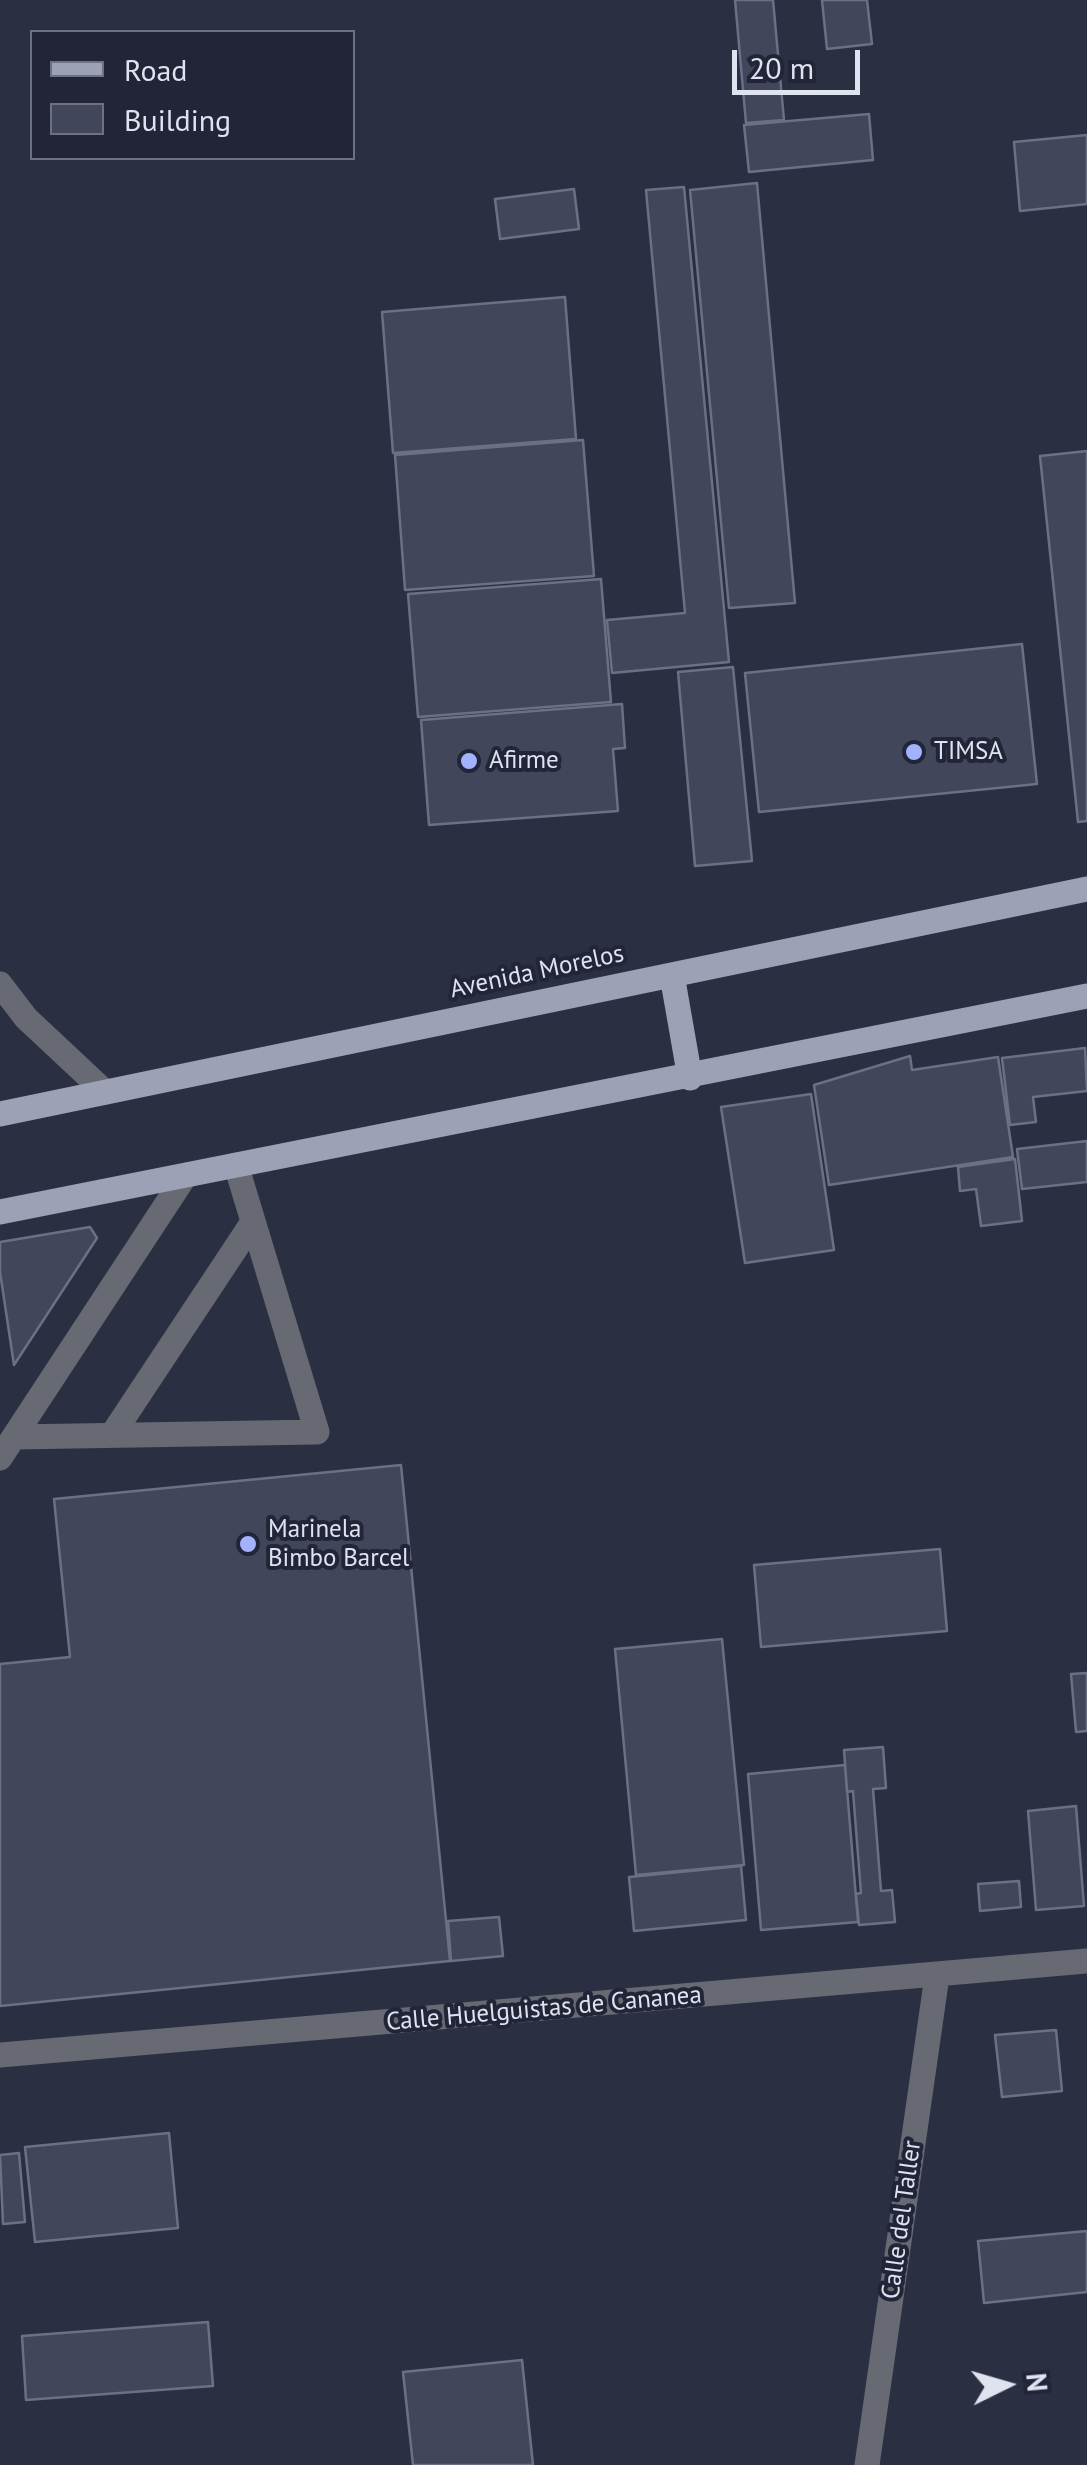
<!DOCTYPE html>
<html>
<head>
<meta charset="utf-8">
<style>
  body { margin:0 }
  #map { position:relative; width:1087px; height:2465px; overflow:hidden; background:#2b2f42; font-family:"PT Sans",sans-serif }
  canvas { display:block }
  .legend { position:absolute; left:30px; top:30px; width:325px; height:130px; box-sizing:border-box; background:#212537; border:2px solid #6d7181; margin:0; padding:12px 18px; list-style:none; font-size:30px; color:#dfe2ef }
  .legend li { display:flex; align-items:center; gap:20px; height:50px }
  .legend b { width:50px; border:2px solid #6d7181 }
  .north { position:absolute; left:957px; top:2335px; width:100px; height:100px; -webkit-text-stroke:8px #212537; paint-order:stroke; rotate:85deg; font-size:28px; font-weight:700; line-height:40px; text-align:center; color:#dfe2ef }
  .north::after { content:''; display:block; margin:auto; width:35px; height:45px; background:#dfe2ef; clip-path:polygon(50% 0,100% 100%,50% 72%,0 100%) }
  .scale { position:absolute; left:732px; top:50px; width:128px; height:45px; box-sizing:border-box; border:5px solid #dfe2ef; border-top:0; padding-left:12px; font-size:30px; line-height:35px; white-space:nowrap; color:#dfe2ef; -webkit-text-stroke:8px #212537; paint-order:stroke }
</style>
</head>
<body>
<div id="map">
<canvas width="1087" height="2465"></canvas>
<ul class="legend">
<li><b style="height:12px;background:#9ca1b5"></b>Road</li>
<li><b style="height:28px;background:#41465a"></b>Building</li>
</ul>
<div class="north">N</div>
<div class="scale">20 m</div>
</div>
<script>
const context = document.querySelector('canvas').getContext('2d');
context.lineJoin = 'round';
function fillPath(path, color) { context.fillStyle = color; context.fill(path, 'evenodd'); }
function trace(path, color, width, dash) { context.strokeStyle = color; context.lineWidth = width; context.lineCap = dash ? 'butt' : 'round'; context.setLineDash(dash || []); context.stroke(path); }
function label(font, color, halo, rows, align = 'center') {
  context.font = font + ' "PT Sans",sans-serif'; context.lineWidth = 8; context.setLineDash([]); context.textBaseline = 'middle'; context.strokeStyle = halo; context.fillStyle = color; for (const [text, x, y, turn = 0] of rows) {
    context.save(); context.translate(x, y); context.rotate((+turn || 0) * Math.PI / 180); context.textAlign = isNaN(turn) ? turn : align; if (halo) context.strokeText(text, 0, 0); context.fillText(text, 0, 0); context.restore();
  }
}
const building = new Path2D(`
  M735,0h38l11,120 -38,3z
  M822,0h45l5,44 -45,5z
  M869,114l4,46 -124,12 -5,-47z
  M1087,135v69l-67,7 -6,-69z
  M757,183l38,420 -66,5 -39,-418z
  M684,187l45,475 -117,11 -5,-53 78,-7 -39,-423z
  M574,189l5,40 -79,10 -5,-40z
  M565,297l11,142 -183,14 -11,-141z
  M583,440l11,136 -189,14 -10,-135z
  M1087,451v370l-9,1 -38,-366z
  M601,579l10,123 -193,15 -10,-123z
  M1022,644l15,140 -278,28 -14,-139z
  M733,667l19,194 -57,5 -17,-194z
  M622,704l3,44 -12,1 5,62 -189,14 -8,-105z
  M1085,1048l2,43 -54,6 3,25 -26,3 -8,-67z
  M910,1056l2,14 86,-13 15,100 -184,28 -15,-100z
  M811,1094l23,156 -89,13 -24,-156z
  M1087,1141v41l-65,7 -5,-40z
  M1015,1159l7,62 -41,5 -5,-37 -16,2 -2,-24z
  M90,1227l7,11 -83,127 -14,-93v-30z
  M401,1465l49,496 -450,45v-342l70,-7 -16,-158z
  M940,1549l7,82 -186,16 -7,-82z
  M722,1639l22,226 -108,10 -21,-226z
  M1087,1673v58l-11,1 -5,-58z
  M883,1747l3,41 -13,1 8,102 11,-1 3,32 -36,3 -3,-31 5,-1 -8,-102 -6,1 -3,-42z
  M845,1765l13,157 -97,8 -13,-156z
  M1076,1806l8,100 -48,4 -8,-99z
  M741,1866l5,54 -112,11 -5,-54z
  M1019,1881l2,26 -41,4 -2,-27z
  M499,1917l4,39 -52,5 -3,-40z
  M1056,2030l6,61 -60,6 -7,-62z
  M169,2133l9,95 -143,14 -10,-95z
  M19,2153l6,69 -22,2 -3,-69z
  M1087,2231v61l-103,11 -6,-62z
  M208,2322l5,64 -187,14 -4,-64z
  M522,2360l11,105h-120l-10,-93z`);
const minor = new Path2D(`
  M0,984l26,34 79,74
  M112,1435l141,-213
  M14,1437l303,-5 -81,-267
  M0,1458l185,-282
  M0,2055l1087,-94
  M867,2465l70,-489`);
const major = new Path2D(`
  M672,975l18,103
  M0,1114l1087,-225
  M0,1212l1087,-216`);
const markers = [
  [914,752,10,"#a2b2fd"],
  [469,761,10,"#a2b2fd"],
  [248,1544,10,"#a2b2fd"]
];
const poiNames = [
  ["TIMSA",934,752],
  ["Afirme",489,761],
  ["Marinela",268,1530],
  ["Bimbo Barcel",268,1559]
];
const streetNames = [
  ["Avenida Morelos",537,972,-12],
  ["Calle Huelguistas de Cananea",544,2009,-5],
  ["Calle del Taller",902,2220,-82]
];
fillPath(building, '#41465a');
trace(building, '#6a7086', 2.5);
trace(minor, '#676973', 25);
trace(major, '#9ca1b5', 25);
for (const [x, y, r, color] of markers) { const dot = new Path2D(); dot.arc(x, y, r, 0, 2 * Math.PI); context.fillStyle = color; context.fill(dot); trace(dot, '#212537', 4); }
label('25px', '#dfe2ef', '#212537', poiNames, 'left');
label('25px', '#dfe2ef', '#212537', streetNames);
</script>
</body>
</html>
